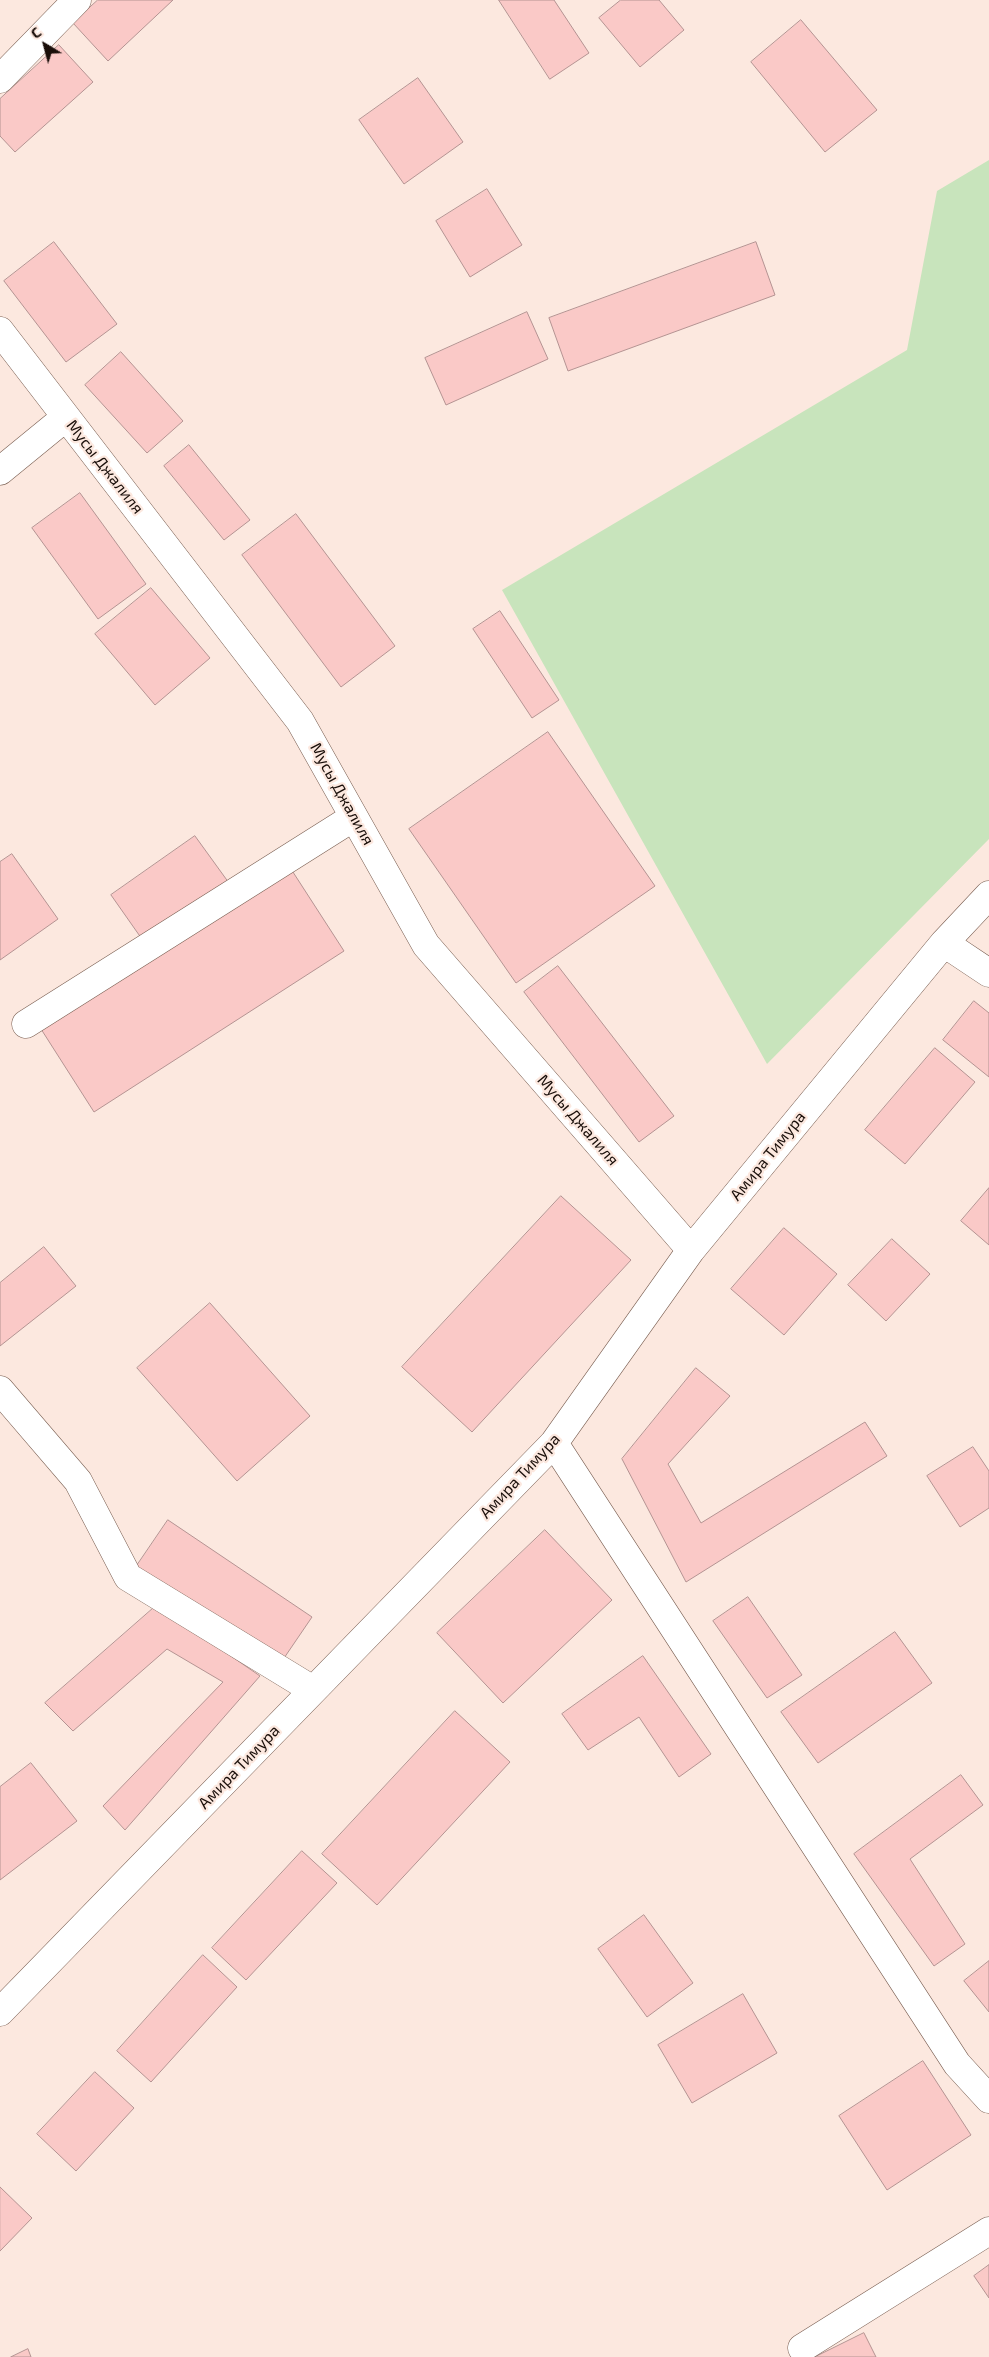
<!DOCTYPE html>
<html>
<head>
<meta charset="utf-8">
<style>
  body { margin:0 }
  #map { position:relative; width:989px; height:2357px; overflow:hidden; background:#fce8df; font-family:"Exo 2",sans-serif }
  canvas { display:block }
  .north { position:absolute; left:20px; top:20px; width:50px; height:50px; -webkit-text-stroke:4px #fce8df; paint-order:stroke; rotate:323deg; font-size:14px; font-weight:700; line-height:20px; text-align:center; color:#190e09 }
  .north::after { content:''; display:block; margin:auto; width:18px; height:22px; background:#190e09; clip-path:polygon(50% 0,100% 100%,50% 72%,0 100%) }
</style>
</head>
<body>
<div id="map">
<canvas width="989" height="2357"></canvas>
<div class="north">С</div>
</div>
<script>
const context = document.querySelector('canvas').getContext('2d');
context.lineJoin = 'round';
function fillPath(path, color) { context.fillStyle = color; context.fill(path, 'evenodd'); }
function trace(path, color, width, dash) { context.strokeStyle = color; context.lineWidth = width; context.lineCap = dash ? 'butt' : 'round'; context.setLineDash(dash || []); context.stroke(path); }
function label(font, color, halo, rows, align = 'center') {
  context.font = font + ' "Exo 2",sans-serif'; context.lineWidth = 4.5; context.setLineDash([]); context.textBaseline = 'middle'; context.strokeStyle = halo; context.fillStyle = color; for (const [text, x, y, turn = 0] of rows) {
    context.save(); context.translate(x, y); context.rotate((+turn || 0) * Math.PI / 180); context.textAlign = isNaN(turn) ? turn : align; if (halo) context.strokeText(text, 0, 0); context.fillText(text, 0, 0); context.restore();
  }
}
const green = new Path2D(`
  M989,160v679l-222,225 -265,-474 405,-240 30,-159z`);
const building = new Path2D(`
  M98,0h75l-65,61 -35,-38z
  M499,0h55l35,53 -39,26z
  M621,0h38l25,30 -44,37 -41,-49z
  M801,20l76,90 -52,42 -74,-90z
  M59,45l34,37 -78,70 -15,-16v-37z
  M418,78l45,64 -59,42 -45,-64z
  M487,189l35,56 -52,32 -34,-56z
  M54,242l63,82 -51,38 -62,-81z
  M756,242l19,53 -207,76 -19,-53z
  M527,312l21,47 -102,46 -21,-47z
  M121,352l62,69 -36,32 -62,-68z
  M189,445l61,75 -26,20 -60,-74z
  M80,493l66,91 -48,35 -66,-91z
  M296,514l99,132 -54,41 -99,-132z
  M151,588l59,70 -55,47 -60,-71z
  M500,611l59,89 -27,18 -59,-89z
  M548,732l107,154 -139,97 -107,-154z
  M195,836l34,47 -85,59 -33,-47z
  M12,854l46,65 -58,41v-98z
  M291,869l53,82 -250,161 -53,-83z
  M558,966l116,150 -35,26 -115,-150z
  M974,1001l15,12v64l-46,-37z
  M935,1048l40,34 -70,82 -40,-34z
  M989,1188v57l-28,-24z
  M561,1196l70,64 -159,172 -70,-65z
  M784,1228l53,46 -53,61 -53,-46z
  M892,1239l38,35 -44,47 -38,-36z
  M44,1247l32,39 -76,60v-63z
  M210,1303l100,113 -73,65 -100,-113z
  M696,1368l34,28 -62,68 33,59 164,-101 22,34 -201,126 -64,-123z
  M973,1447l16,24v37l-29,19 -33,-51z
  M168,1520l144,97 -32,47 -144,-97z
  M545,1530l67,70 -109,103 -66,-70z
  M748,1597l54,78 -35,23 -54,-77z
  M157,1605l103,71 -135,154 -22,-24 120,-124 -56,-33 -94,82 -28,-28z
  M895,1632l37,51 -114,80 -37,-51z
  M643,1656l68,98 -32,23 -40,-60 -51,33 -26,-36z
  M455,1711l55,51 -133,143 -55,-51z
  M31,1763l46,58 -77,59v-93z
  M961,1775l22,30 -73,54 55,85 -31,22 -80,-112z
  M302,1851l35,32 -91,97 -34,-32z
  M644,1915l49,68 -46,34 -49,-68z
  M203,1955l34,32 -86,95 -34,-31z
  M989,1961v51l-25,-31z
  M743,1994l34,59 -85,50 -34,-58z
  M923,2061l48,74 -84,55 -48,-74z
  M95,2072l39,36 -58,63 -39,-37z
  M0,2187l32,31 -32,33z
  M989,2265v33l-15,-22z
  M864,2333l12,24h-61z
  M28,2349l3,8h-20z`);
const minor = new Path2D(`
  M0,79l77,-79
  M0,331l300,390 126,224 265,305
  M0,471l66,-54
  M944,943l45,30
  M26,1024l328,-207
  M0,1390l78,91 50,96 185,113
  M554,1443l403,621 32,35
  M0,2012l554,-569 137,-193 253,-307 45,-48
  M802,2348l187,-117`);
const streetNames = [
  ["Мусы Джалиля",105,467,52],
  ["Мусы Джалиля",342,794,61],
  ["Мусы Джалиля",578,1120,49],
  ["Амира Тимура",768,1156,-51],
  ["Амира Тимура",520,1476,-47],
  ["Амира Тимура",239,1767,-46]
];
fillPath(green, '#c8e4bc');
fillPath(building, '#fac9c7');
trace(building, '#b49392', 1);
trace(minor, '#785d50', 29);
trace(minor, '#fff', 28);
label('16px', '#190e09', '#fce8df', streetNames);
</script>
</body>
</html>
